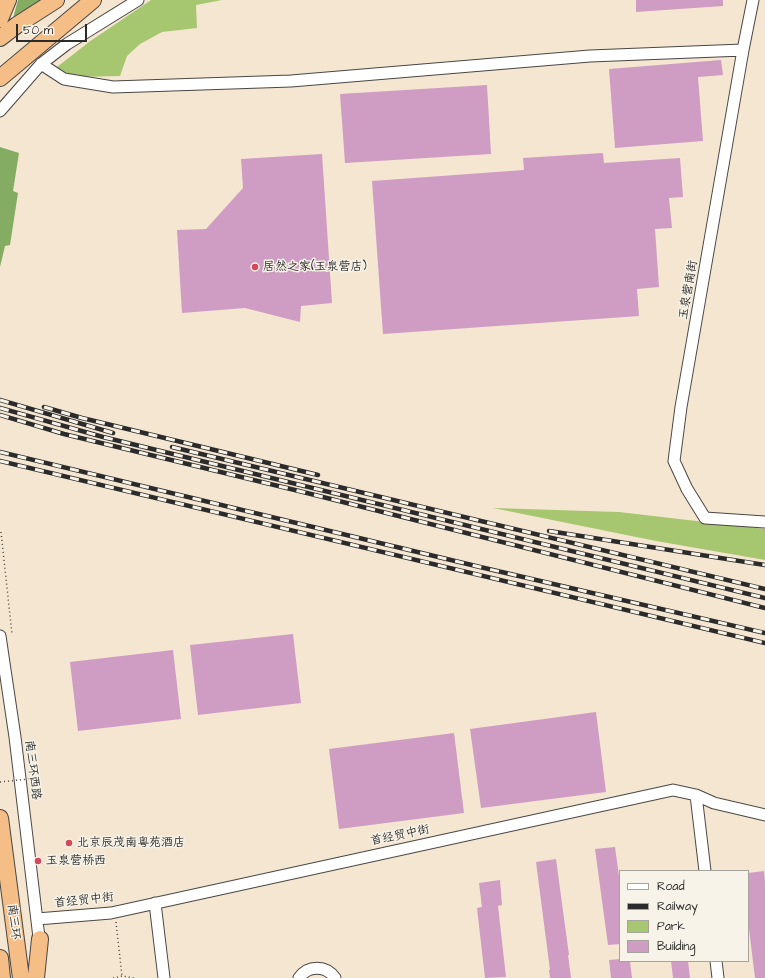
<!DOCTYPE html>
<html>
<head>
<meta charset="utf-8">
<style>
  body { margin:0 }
  #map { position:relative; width:765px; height:978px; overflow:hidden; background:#f5e6d1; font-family:"Architects Daughter",sans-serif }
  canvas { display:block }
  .legend { position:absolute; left:619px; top:870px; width:130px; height:92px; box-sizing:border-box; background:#f7f3e8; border:1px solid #a5a39c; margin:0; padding:5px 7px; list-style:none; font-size:12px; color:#2b2b2b }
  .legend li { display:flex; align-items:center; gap:8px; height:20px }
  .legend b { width:20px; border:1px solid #a5a39c }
  .scale { position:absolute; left:16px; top:24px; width:71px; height:18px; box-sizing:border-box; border:2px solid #2b2b2b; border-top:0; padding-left:5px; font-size:12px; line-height:14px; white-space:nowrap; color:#2b2b2b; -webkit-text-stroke:3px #f7f3e8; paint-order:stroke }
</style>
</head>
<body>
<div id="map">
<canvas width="765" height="978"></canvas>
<ul class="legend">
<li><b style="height:5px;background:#fff"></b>Road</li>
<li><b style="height:5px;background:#2b2b2b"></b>Railway</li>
<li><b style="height:11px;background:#a6c770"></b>Park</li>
<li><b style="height:11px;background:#cf9cc4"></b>Building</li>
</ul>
<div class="scale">50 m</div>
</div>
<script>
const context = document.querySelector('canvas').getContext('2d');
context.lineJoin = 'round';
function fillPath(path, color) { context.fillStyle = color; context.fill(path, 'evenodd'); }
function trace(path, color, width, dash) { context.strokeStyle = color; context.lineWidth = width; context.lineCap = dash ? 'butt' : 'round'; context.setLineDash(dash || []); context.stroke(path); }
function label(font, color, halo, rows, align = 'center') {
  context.font = font + ' "Architects Daughter","LXGW WenKai TC",sans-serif'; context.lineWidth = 3; context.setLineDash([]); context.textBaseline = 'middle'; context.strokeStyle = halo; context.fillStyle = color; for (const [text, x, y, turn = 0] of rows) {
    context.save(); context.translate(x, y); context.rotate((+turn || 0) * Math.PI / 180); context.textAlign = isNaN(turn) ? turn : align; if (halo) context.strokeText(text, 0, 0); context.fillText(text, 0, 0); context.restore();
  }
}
const green = new Path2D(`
  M151,0h71l-26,5 1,23 -35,4 -22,12 -13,12 -7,20 -46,1 -17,-10 32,-25z
  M493,508l126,4 146,17v31l-109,-19z`);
const forest = new Path2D(`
  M18,0h33l-40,25z
  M0,147l19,6 -6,38 5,2 -8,52 -5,1 -5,21z`);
const building = new Path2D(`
  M636,0h87v6l-87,6z
  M721,60l2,15 -25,2 5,64 -88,7 -6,-79z
  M487,85l4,69 -146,9 -5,-69z
  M603,153l1,10 76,-5 3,39 -14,1 3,30 -17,1 4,58 -22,2 2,27 -256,18 -11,-153 152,-11 -1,-12z
  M322,154l10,149 -31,3 -1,16 -55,-14 -63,5 -5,-83 29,-1 37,-41 -2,-29z
  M293,634l8,69 -103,12 -8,-70z
  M173,650l8,69 -103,12 -8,-69z
  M596,712l10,80 -125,16 -11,-79z
  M454,733l10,80 -125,16 -10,-80z
  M615,847l5,36v61l-12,1 -13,-96z
  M556,859l13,96h-1l3,23h-21l-1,-8h1l-14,-108z
  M764,871l1,11v96h-10l-7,-57v-48z
  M500,880l2,25 -4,1 8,71 -21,1 -8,-70 5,-1 -3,-24z
  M620,959v2h10l2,17h-21l-2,-18z
  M671,961h17l2,17h-17z`);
const path = new Path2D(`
  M1,532l11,102
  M116,922l6,54
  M113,978l9,-2 13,2`);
const minor = new Path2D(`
  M753,0l-10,50 -62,357 -7,54 13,28 18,29 60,4
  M41,64l23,15 49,8 178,-6 299,-25 153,-6
  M0,111l41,-47 26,-20 71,-44
  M0,636l15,101 25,209
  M696,795l9,76
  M155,903l9,75
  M37,919l74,-6 562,-123 23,5 18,8 51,12
  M716,961l2,17
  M299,978c9,-13 27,-13 36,0`);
const highway = new Path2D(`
  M0,19l8,-19
  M0,38l17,-13 39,-25
  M0,78l93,-78
  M0,818l21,160
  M0,958l2,20
  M36,978l4,-39`);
const rail = new Path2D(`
  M0,400l113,33
  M44,407l38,11 236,57
  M0,408l103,29 662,161
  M0,415l64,19 239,58 462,116
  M172,447l593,142
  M0,452l480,115 285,66
  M0,461l765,182
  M549,531l216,34`);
const pathBridge = new Path2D(`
  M0,782l29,-3`);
const markers = [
  [255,267,4,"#d1495b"],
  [69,843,4,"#d1495b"],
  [38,861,4,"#d1495b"]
];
const poiNames = [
  ["居然之家(玉泉营店)",263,267],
  ["北京辰茂南粤苑酒店",77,843],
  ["玉泉营桥西",46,861]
];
const streetNames = [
  ["玉泉营南街",689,290,-80],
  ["南三环西路",32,770,83],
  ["首经贸中街",400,836,-12],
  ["首经贸中街",84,901,-6],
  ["南三环",13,922,83]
];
fillPath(green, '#a6c770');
fillPath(forest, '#84ac62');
fillPath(building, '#cf9cc4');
trace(minor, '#494744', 13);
trace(highway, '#494744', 18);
trace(path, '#494744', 1.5, [1, 3]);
trace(minor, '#fff', 11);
trace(highway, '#f6be87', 16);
trace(rail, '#2b2b2b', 4.5);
trace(rail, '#f7f3e8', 3, [9]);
trace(pathBridge, '#494744', 1.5, [1, 3]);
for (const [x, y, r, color] of markers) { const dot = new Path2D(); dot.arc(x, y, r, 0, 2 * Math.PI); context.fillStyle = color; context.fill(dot); trace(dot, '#f7f3e8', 1.5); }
label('12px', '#2b2b2b', '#f7f3e8', poiNames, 'left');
label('12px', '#2b2b2b', '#f7f3e8', streetNames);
</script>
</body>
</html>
